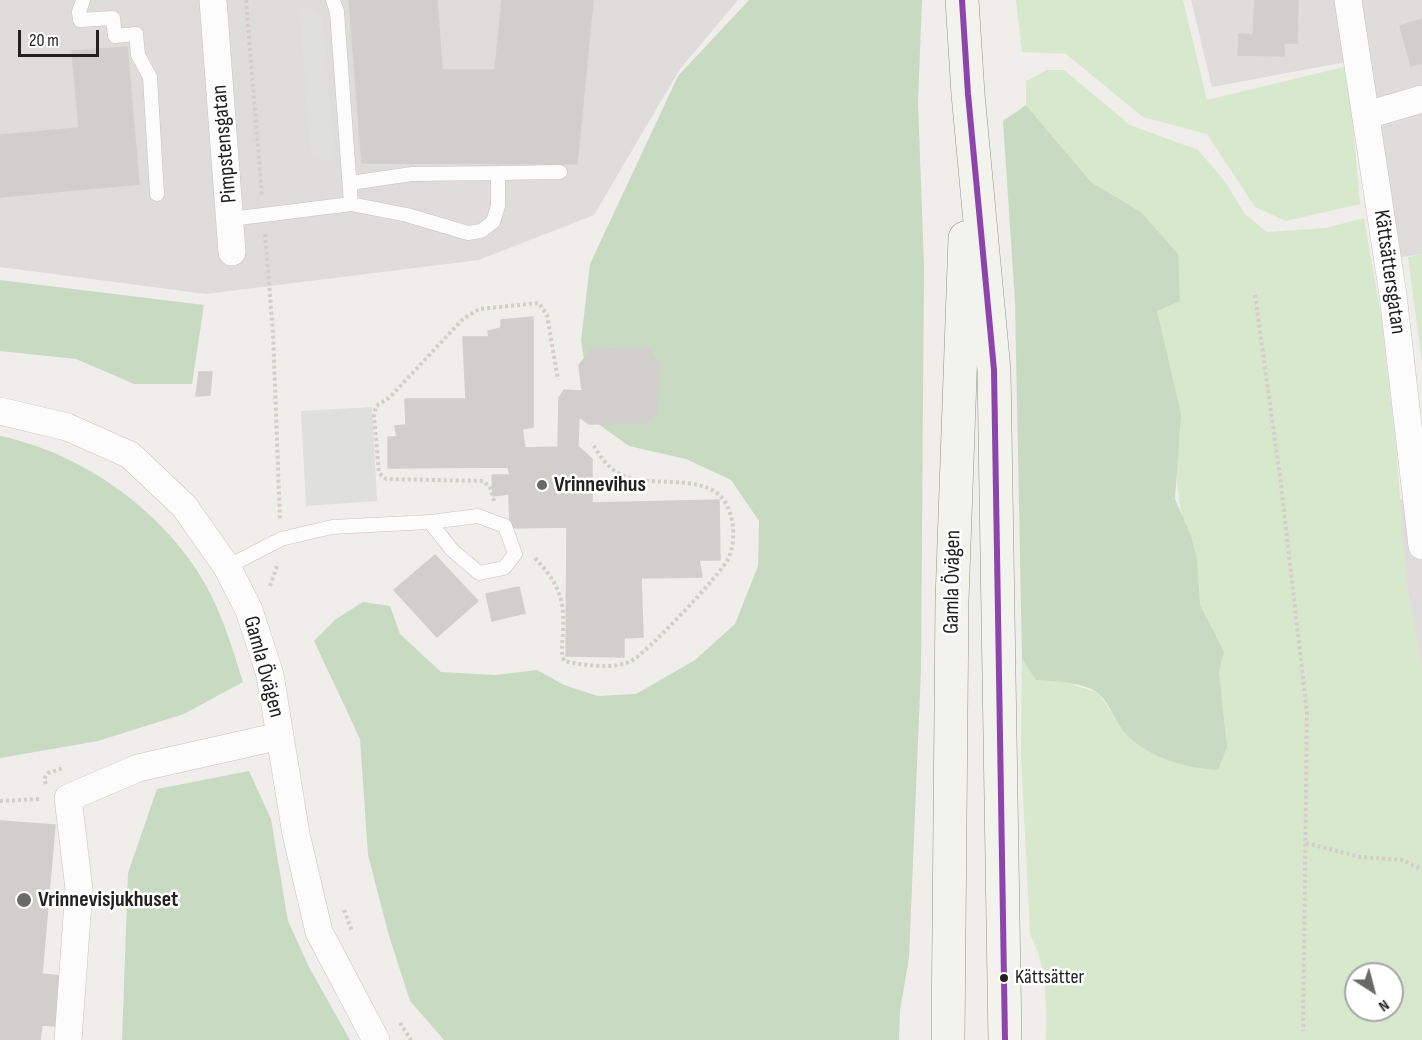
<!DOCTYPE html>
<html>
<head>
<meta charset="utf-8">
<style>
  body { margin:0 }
  #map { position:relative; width:1422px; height:1040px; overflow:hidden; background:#efeeea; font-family:"Sofia Sans Condensed",sans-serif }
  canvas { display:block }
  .north { position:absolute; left:1344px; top:962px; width:60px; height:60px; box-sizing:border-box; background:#fff; border:2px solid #a6a6a6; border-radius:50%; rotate:144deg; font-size:16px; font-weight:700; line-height:24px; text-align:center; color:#212121 }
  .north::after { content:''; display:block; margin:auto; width:21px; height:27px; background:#696967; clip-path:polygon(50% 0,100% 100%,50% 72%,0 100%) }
  .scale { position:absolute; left:18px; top:30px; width:81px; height:27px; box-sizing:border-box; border:3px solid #212121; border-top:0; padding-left:8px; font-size:18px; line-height:21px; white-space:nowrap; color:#212121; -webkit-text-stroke:4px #fff; paint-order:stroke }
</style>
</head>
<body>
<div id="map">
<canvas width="1422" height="1040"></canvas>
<div class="north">N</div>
<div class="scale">20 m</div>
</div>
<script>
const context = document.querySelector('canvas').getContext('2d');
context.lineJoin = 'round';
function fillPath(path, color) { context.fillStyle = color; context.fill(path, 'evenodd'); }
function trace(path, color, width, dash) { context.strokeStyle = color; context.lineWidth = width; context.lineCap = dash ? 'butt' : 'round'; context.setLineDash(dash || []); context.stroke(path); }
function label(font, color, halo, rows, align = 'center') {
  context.font = font + ' "Sofia Sans Condensed",sans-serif'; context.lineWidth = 5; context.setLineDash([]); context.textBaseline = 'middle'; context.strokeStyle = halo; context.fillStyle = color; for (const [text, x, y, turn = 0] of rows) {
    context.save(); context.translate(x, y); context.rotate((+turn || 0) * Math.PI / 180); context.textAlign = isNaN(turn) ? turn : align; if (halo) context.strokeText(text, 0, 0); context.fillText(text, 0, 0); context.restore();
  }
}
const residential = new Path2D(`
  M0,0h738l-58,69 -86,146 -115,45 -273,34 -206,-27z
  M1191,0h231v254l-35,5 -30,-199 -145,27z
  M1422,497v172l-15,-80 -8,-89z`);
const grass = new Path2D(`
  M1016,0h167l24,100 141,-34 12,138 -74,17 -31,-14 -48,-73 -64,-17 -77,-63 -44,-2z
  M1047,70h17l66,55 68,25 26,30 21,34 22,18 59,-4 38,-10 17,97 15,130 11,144 15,80v371h-376c1,-37 1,-73 -16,-106l-9,-178 1,-97 14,21 27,1 35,12 28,41 85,35 -54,-458 -16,-99 -50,-30 -65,-77v-24zM1356,974h36v36h-36z
  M1422,254v109l-14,-106z`);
const forest = new Path2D(`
  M749,0h173l-4,102 6,164 -3,403 -12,289 -9,52 -1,30h-455l-34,-39 -21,-65 -21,-81 -8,-116 -46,-98 22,-22 27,-17 27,4 10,28 41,38 54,3 42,-5 27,15 34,11 38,-2 59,-34 40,-36 23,-58 1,-45 -28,-41 -45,-21 -57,-13 -35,-25 -13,-80 9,-77 88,-188z
  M1026,105l65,77 50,30 37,42 2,47 -23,10 24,103 -6,85 16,37 6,23 3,46 24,47 -5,20 8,75 -9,23c-32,-2 -70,-12 -93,-37 -10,-12 -15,-28 -26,-39 -13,-12 -47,-13 -63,-14l-14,-21 -7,-357 -12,-181z
  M0,280l204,25 -12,79h-58l-58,-25 -76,-8z
  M0,436c78,16 155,69 198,136 22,34 33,72 45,110l-59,32 -86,27 -98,17z
  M249,771l22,48 17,102 21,46 41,73h-228l6,-167 29,-84z`);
const parking = new Path2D(`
  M299,6l23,10 13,145 -24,-8z
  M372,407l5,94 -71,5 -5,-95z`);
const building = new Path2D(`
  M349,0h88l5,70h53l7,-70h91l-16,164 -215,-1z
  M1255,0h43l-1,43h-13v13l-46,-1 1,-21 14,1z
  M1422,19v44l-11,3 -11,-40z
  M127,47l12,137 -139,13v-62l79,-7 -7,-77z
  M533,317v110l-11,2 3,19 33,-1 1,-49 5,-8 18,1 -3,-26 13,-16 57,-1 10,14 -2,50 -11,11 -57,1 -10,-7 -1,29 14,13v44l127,-3 1,60h-21l3,17 -61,1 2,59 -19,1v19l-58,-1 1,-129 -57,1 -1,-34 -16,2 -1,-21h18l-2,-8 -120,1v-31h9l-2,-11 11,-1 -1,-26h61l-3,-62h26l-1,-6 13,-3v-8z
  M199,372h13l-2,23 -14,1z
  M435,555l43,46 -41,36 -43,-47z
  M519,587l6,26 -33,8 -6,-27z
  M0,821l55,4 -13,149 19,2 -5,50 -14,-1 -2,15h-40z`);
const path = new Path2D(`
  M246,0l16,197
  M265,234l8,99 7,187
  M1255,295l25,181 27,237 -4,318
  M494,501l-4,-14 -7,-6 -97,-2 -7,-6 -5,-57 2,-10 13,-8 74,-79 16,-10 60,-6 8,12 11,65
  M535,558c21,23 30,38 28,71 0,12 -3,20 1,32 19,4 49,9 67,0 14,-6 91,-88 97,-102 8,-16 7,-41 -3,-57 -21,-33 -82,-10 -110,-31 -10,-7 -17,-18 -23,-28
  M270,586l8,-23
  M46,784l-2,-5 4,-6 15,-5
  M0,801l41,-2
  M1306,843l54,14 43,3 19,10
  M344,910l8,21
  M400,1023l11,17`);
const service = new Path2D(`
  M83,0l-4,12 1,8 33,-2 2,18 21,-2 2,21 12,22 7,117
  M498,173l62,-1
  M350,183l62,-9 86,-1v33l-5,16 -12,9 -13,2 -61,-18 -56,-11
  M231,219l120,-15 -14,-192 -4,-12
  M227,567l54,-28 51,-12 98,-5 22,28 27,23 25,-5 11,-14 -10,-28 -27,-10 -48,6`);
const minor = new Path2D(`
  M213,0l19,252
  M1348,0l45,295 29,251
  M1367,115l55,-16
  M0,411l67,16 63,28 54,51 43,61 22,43 21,65 26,159 23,98 57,108
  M68,1040l11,-151 -11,-91 70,-30 142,-32`);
const secondary = new Path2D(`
  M962,0l6,94 26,276 11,670
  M948,1040l4,-440 13,-362`);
const bus1 = new Path2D(`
  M962,0l6,94 26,276 11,670`);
const markers = [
  [542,485,6,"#696967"],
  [24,900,8,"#696967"],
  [1004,978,5,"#212121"]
];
const busNames = [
  ["Kättsätter",1015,978]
];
const streetNames = [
  ["Pimpstensgatan",225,144,-95],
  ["Kättsättersgatan",1389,272,82],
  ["Gamla Övägen",953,582,-89],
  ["Gamla Övägen",263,667,75]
];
const poiNames = [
  ["Vrinnevihus",554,485],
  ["Vrinnevisjukhuset",38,900]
];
fillPath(residential, '#dedddb');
fillPath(grass, '#d8e8cd');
fillPath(forest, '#c8dbc2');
fillPath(parking, '#dfdfdd');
fillPath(building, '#d0cfcc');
trace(building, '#d2d0cc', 1.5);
trace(service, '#c5c4c2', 15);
trace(minor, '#c5c4c2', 28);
trace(secondary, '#949784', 34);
trace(path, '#d6cdca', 4, [3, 3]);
trace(service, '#fdfcfc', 14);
trace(minor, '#fdfcfc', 27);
trace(secondary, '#f2f3ed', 33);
trace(bus1, '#8e44ad', 6);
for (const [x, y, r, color] of markers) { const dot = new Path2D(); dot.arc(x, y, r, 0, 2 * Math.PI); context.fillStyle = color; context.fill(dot); trace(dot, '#fff', 2); }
label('20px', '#212121', '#fff', busNames, 'left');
label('22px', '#212121', '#fff', streetNames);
label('bold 22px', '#212121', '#fff', poiNames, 'left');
</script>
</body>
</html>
